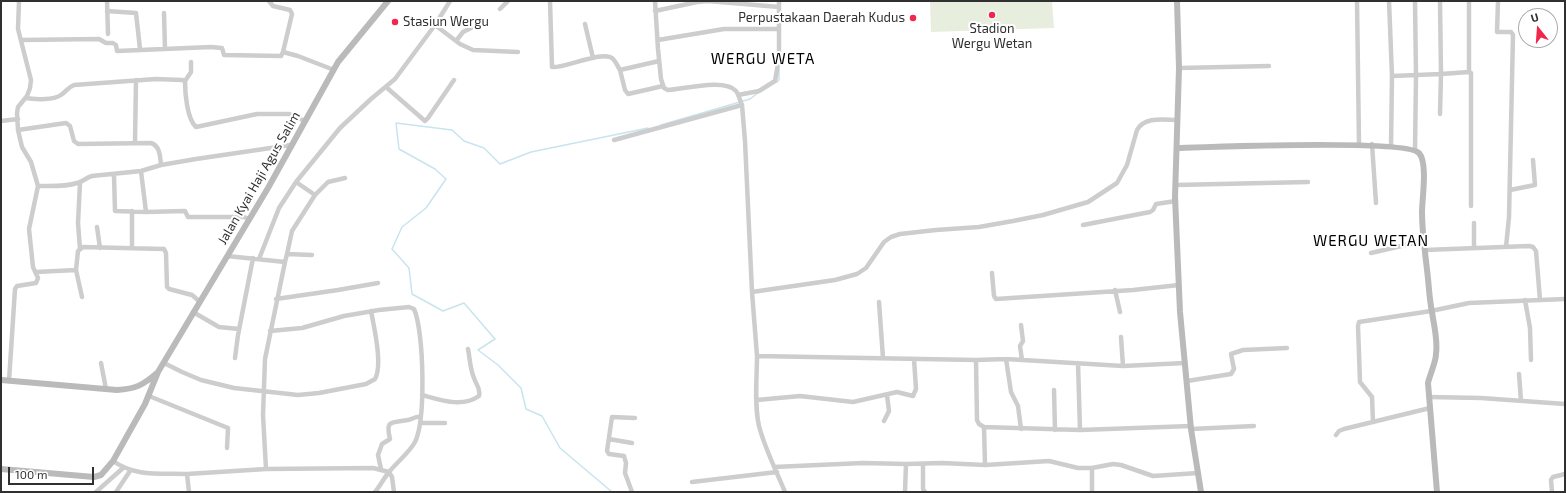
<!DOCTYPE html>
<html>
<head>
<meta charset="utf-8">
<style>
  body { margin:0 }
  #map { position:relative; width:1566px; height:493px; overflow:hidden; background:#fff; font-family:"Exo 2",sans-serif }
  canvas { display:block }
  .frame { position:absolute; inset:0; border:2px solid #303030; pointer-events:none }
  .north { position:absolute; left:1518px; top:8px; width:40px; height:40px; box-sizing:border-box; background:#fff; border:1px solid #acacac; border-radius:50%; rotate:343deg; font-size:11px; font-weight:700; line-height:16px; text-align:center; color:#303030 }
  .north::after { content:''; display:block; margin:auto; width:14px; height:18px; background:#f0284c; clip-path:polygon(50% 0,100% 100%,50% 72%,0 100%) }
  .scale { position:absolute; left:8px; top:467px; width:86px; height:18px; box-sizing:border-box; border:2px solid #303030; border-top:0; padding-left:5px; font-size:12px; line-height:14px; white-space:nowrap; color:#303030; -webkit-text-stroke:3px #fff; paint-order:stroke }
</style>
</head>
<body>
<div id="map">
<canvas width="1566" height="493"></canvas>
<div class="frame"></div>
<div class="north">U</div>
<div class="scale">100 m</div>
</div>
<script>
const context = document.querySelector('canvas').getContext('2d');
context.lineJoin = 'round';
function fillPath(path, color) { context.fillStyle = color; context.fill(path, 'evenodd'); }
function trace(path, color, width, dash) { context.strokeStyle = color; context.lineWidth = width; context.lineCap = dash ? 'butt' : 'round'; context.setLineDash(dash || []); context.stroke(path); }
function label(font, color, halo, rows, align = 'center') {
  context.font = font + ' "Exo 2",sans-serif'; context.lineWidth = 4; context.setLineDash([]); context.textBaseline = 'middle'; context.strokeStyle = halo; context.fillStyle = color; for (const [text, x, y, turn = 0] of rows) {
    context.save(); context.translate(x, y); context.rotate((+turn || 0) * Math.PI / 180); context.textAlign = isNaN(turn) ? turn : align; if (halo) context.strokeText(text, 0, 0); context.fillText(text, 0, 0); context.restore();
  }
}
const green = new Path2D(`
  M930,1h122l2,27 -123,4z`);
const stream = new Path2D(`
  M777,82l2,-2v-11
  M661,125l89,-26 8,-6
  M612,492l-52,-44 -18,-32 -16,-7 -5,-21 -23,-23 -20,-15 17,-11 -31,-36 -21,8 -31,-17 -3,-26 -17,-19 10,-22 24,-19 20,-29 -11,-10 -36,-20 -3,-26 56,7 12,11 20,7 16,16 31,-12 117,-24`);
const street = new Path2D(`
  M107,1l1,33
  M269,1l4,5 17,4 2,4 -9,38
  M550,1l2,66c11,2 53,-18 61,-8 3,3 5,8 7,11l39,-9
  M1357,1l2,143
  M1389,1l3,75
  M1415,1l1,75 -1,74
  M1440,1l1,73 28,-2 2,1v133
  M1469,1v71
  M1498,1l-1,31h14l2,3 -4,182 -3,30
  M500,9l8,-8
  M107,11l29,2 4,36
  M655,11l42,-9 11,-1 71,6
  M164,13l1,36
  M585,24l8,34
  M435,25l25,19 13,6 45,2
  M21,40l78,-1 7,4h7l3,2 1,6 94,-4 11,1 2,7 57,1 2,-4 15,4 36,14
  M658,40l66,-11h55
  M456,41l7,-9 8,-4
  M1179,68l90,-2
  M620,70l5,20 3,4 35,-8
  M185,81l6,-9v-10
  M386,87l39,34 3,-3 26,-38
  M738,95l21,-4 16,-10 4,-23v-57
  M26,98c10,1 26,3 35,-3 6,-4 6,-7 13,-10l82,-6 26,1 3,1c0,12 2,38 11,46l61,-13h32l16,7
  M742,105l3,36 7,151
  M1178,120c-14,0 -33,-4 -41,10l-10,35 -10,18 -29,19 -45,13 -30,6 -34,6 -43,3 -36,4 -9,3 -7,5 -18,26 -9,6 -22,6 -83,12 5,64 219,4 30,-1 117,7 62,-3
  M1,121l17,-2
  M18,130l48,-7 4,3 4,15 4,3 73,-1c9,3 9,13 10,22l35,-6 95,-14
  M614,140l128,-35c-2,-4 -3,-10 -6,-14 -11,-13 -52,-2 -68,-1l-4,-2 -3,-9 -3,-30 -3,-48
  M135,142l1,-62
  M1372,144l4,59
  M1391,146l1,-70 49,-2 -1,40
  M114,175l1,36 31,1 -5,-41
  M1176,185l132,-3
  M38,186c12,0 27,1 39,-3 6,-1 8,-5 15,-7l49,-5 20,-6
  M1510,190l25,-5 -2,-25
  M315,195l13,-13 17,-4
  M146,212l39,-1 3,6h56l5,2
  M1083,225l67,-13 3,-2 3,-6 20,-3
  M97,227l3,21
  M132,248v-37
  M1474,248v-25
  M80,249l-2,-26 2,-40
  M1425,250l104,-4 4,1 3,4 4,49
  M1371,253l43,-10 10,-5
  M287,254l5,-23 23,-36 -19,-13
  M227,256l58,6 -20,97 -2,56 3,54
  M259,259l20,-51 17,-26 44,-54 31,-29 24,-20 40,-54 15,-24
  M285,262l2,-8 25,1
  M76,270l6,27
  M36,272l40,-2 2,-19 5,-4 81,2 2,4 1,34 2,2 23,6 7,6
  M992,273l2,23 2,3 137,-9 46,-5
  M1115,290l5,22
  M276,299l62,-9 40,-7
  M1525,300l5,28 1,32
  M879,302l4,56
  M193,312l26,15 20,2
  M1021,325l2,16 -3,5 2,14
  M270,331l32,-3 42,-12 35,-6 30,-3 5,2c10,22 12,111 1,133 -6,11 -18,20 -26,30 -5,6 -9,14 -14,20
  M1121,337l2,29
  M757,356c0,22 -3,48 2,70 6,23 17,44 26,66
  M235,358l3,-23 15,-77
  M1006,359l5,33 7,14 3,23
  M976,360l1,60 2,4 5,3 96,3 111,-4
  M101,363l5,26
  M164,363l18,9 19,8 33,8 64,7 21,-2 47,-9 9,-5c8,-14 -1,-52 -4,-68
  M1078,363l2,67
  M1519,374l2,27
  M9,381l6,-92 2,-3 19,-3 2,-5 -5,-11 -4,-38 9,-43 -7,-24 -9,-15 -4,-17 -1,-17 1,-6 9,-11 3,-8 1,-8 -13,-51 1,-28
  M1187,381l44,-7 3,-5 -3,-15 12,-4 44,-2
  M1054,390l1,40
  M422,395c18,5 40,13 57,1 2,-8 -3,-11 -5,-18 -4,-9 -4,-19 -6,-29
  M149,396l79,32 -1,20
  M1429,397l52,1 84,6
  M757,400l43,-4 53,6 44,-10 16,4 3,-7 -2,-30
  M884,421l5,-10 -2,-16
  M1373,422l-1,-25 -12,-15 -2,-56 1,-4 72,-11 38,-8 96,-4
  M420,423h25
  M984,427l1,38
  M1191,429l63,-3
  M1336,435l3,-4 5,-2 86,-21
  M609,439l23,4
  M113,461c23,16 46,12 74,13l2,18
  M923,464v25l2,3
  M774,467l89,-4 43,1 36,-1 43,2 64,-4 29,7h14l21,-4 8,1 32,11 45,-3
  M1092,468v24
  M381,469l-3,-14 4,-11 8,-5c-5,-20 2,-16 18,-19 5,-1 8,-4 12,-3
  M187,474l79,-5 107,-1 16,4 3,5 2,15
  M692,482l85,-10
  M96,492l27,-24
  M116,492l14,-21
  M632,492l-7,-19 1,-10 -2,-7 -15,-2 -2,-3 5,-34 23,1
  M905,492l1,-28
  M1552,492l-1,-12 2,-3 12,-3`);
const secondary = new Path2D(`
  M1177,1l2,67 -4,129 5,115 11,117 10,63
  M1178,148c30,-1 229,-9 241,5 9,10 3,46 3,59 0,20 3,39 5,58 2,14 2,28 5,42 2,14 6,28 4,42 0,8 -6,20 -8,29l9,109
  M1,380l116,10c19,-1 26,-5 40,-17
  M1,469l93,8 7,-2 12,-14 32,-57 13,-32 110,-184 70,-126 50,-61`);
const markers = [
  [992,15,4,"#f0284c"],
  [913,18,4,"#f0284c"],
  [395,22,4,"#f0284c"]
];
const poiNames = [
  ["Perpustakaan Daerah Kudus",905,18],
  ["Stasiun Wergu",403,22,"left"],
  ["Stadion",992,29,"center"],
  ["Wergu Wetan",992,44,"center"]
];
const streetNames = [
  ["Jalan Kyai Haji Agus Salim",259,178,-60]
];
const quarterNames = [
  ["WERGU WETA",763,59],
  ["WERGU WETAN",1371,241]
];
fillPath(green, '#e8eedd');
trace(stream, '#c8e4ee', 1.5);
trace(street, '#cdcdcd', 4.5);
trace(secondary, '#bababa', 6);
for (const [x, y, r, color] of markers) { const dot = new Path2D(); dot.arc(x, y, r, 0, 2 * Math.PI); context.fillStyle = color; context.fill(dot); trace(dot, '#fff', 1.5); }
label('13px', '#303030', '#fff', poiNames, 'right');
label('13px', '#303030', '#fff', streetNames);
context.letterSpacing = '1px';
label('15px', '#000', '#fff', quarterNames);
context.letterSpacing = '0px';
</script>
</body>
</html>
